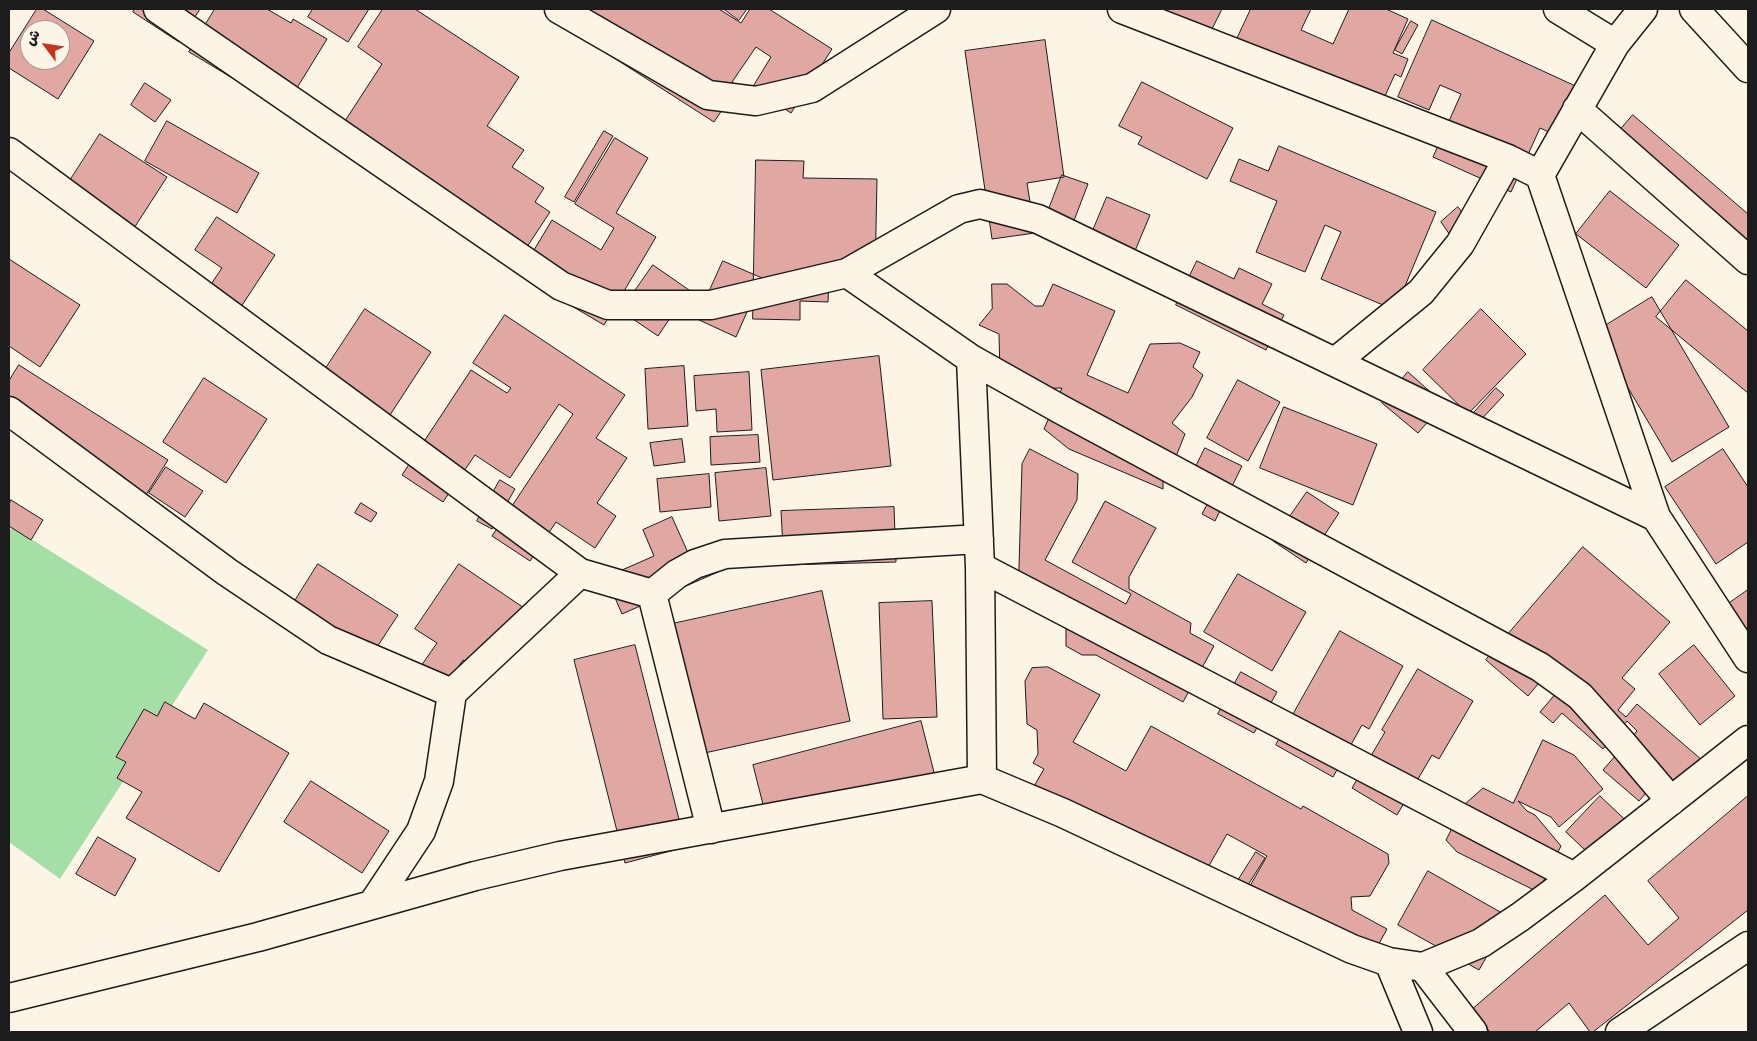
<!DOCTYPE html>
<html>
<head>
<meta charset="utf-8">
<style>
  body { margin:0 }
  #map { position:relative; width:1757px; height:1041px; overflow:hidden; background:#fcf5e5; font-family:Sriracha,"Playpen Sans Arabic",sans-serif }
  canvas { display:block }
  .frame { position:absolute; inset:0; border:10px solid #1c1c1c; pointer-events:none }
  .north { position:absolute; left:20px; top:20px; width:50px; height:50px; box-sizing:border-box; background:#fcf5e5; border:1px solid #a29e95; border-radius:50%; rotate:301deg; font-size:14px; font-weight:700; line-height:20px; text-align:center; color:#1c1c1c }
  .north::after { content:''; display:block; margin:auto; width:18px; height:22px; background:#c8321e; clip-path:polygon(50% 0,100% 100%,50% 72%,0 100%) }
</style>
</head>
<body>
<div id="map">
<canvas width="1757" height="1041"></canvas>
<div class="frame"></div>
<div class="north">ش</div>
</div>
<script>
const context = document.querySelector('canvas').getContext('2d');
context.lineJoin = 'round';
function fillPath(path, color) { context.fillStyle = color; context.fill(path, 'evenodd'); }
function trace(path, color, width, dash) { context.strokeStyle = color; context.lineWidth = width; context.lineCap = dash ? 'butt' : 'round'; context.setLineDash(dash || []); context.stroke(path); }
const green = new Path2D(`
  M12,527l196,123 -148,229 -51,-37v-310z`);
const building = new Path2D(`
  M37,9h6l51,32 -36,58 -49,-31v-15zM30,30h30v30h-30z
  M135,9h65l-21,33 -46,-30z
  M215,9h52l24,14 2,-4 34,20 -43,70 -95,-57z
  M313,9h56l-21,33 -40,-25z
  M383,9h32l104,68 -32,49 37,24 -12,17 32,21 -9,14 15,10 -35,53 -185,-121 52,-80 -24,-17z
  M545,9h174l22,14 9,-14h19l63,40 -41,64 -39,-25 19,-31 -15,-10 -24,35 6,4 -24,36 -170,-109 2,-3z
  M724,9h23l-8,11z
  M1152,9h70l-18,36z
  M1251,9h60l-10,21 32,14 16,-35h37l22,10 -15,34 15,6 -7,18 -6,-3 -20,44 -146,-62z
  M1432,20l150,69 -22,48 -20,-9 -29,64 -78,-35 28,-63 -21,-9 -11,25 -31,-13z
  M1411,21l7,4 -16,29 -7,-4z
  M1045,40l19,137 -37,6 8,50 -43,6 -27,-188z
  M1142,82l91,46 -26,51 -69,-35 4,-7 -23,-11z
  M145,83l26,17 -16,22 -24,-17z
  M1633,115l115,99v32l-139,-103z
  M167,121l92,52 -22,40 -92,-52z
  M604,131l9,5 -39,66 -9,-5z
  M100,134l67,43 -40,62 -67,-43z
  M615,138l33,20 -32,55 40,24 -52,88 -85,-50 33,-55 49,30 13,-22 -39,-24z
  M1279,146l157,66 -41,98 -74,-31 20,-47 -16,-7 -20,47 -49,-20 21,-51 -47,-20 9,-22 29,12z
  M756,160l48,1 -1,17 74,1 -2,99 -46,-1 -1,25 -28,-1v19l-47,-1z
  M1062,175l26,9 -23,60 -26,-9z
  M1610,191l69,54 -33,43 -70,-54z
  M1107,197l43,18 -23,55 -43,-18z
  M1458,207l10,13 -18,15 -9,-13z
  M217,217l58,38 -40,61 -32,-20 19,-28 -27,-18z
  M9,259l71,46 -40,62 -31,-21z
  M723,261l39,17 -26,59 -39,-18z
  M1197,261l37,18 5,-11 33,16 -10,20 22,11 -18,35 -90,-45z
  M653,265l36,25 -31,46 -37,-25z
  M1686,280l62,51v62l-92,-76z
  M992,284h15l28,22h8l10,-22 62,27 -28,64 41,18 22,-49 30,-1 20,9 -7,15 10,8 -11,22 -20,26 13,11 -10,25 -12,12v18l-94,-40 -25,-20 18,-41 -40,1 -22,-14 -1,-41 -20,-9 13,-16z
  M1652,297l77,130 -57,35 -77,-130z
  M365,309l66,43 -43,66 -66,-44z
  M1481,309l45,45 -58,60 -45,-44z
  M505,315l120,80 -29,43 31,20 -30,45 19,13 -21,32 -39,-26 -26,39 -38,-25 81,-122 -14,-10 -49,74 -35,-23 -32,47 -41,-27 69,-105 36,23 4,-5 -38,-25z
  M879,356l12,110 -118,14 -12,-110z
  M19,365l149,95 -24,38 -135,-85v-32z
  M684,366l4,60 -40,3 -3,-60z
  M749,372l3,58 -35,2 -1,-23 -20,2 -2,-35z
  M1408,372l36,32 -26,29 -36,-30z
  M204,378l63,41 -41,64 -63,-41z
  M1238,380l42,22 -32,59 -41,-23z
  M1496,388l8,7 -26,28 -7,-7z
  M1284,407l93,37 -24,61 -93,-37z
  M758,435l2,27 -49,3 -1,-28z
  M682,439l3,23 -31,4 -4,-23z
  M1205,448l37,18 -27,55 -13,-7 13,-25 -24,-12z
  M1030,449l48,25 -1,26 -32,60 81,44 5,-10 -59,-32 33,-61 51,27 -27,49v12l62,34 -1,10 24,13 -31,56 -87,-47h-14l-16,-9v-18l-48,-26 4,-138z
  M1723,449l25,38v55l-32,22 -51,-77z
  M166,467l37,24 -18,26 -36,-24z
  M766,468l5,48 -52,5 -4,-48z
  M709,474l2,33 -51,5 -3,-33z
  M500,480l15,9 -23,40 -15,-8z
  M1307,492l32,21 -33,50 -33,-22z
  M11,500l32,20 -12,20 -22,-14v-21z
  M361,503l16,10 -6,9 -16,-9z
  M894,507l2,55 -112,3 -3,-54z
  M672,517l22,49 18,-8 6,14 -96,42 -16,-37 48,-21 -11,-26z
  M1583,547l87,75 -48,56 13,11 -17,21 8,7 11,-13 80,69 -23,27 -31,-27 -24,28 -36,-31 34,-39 -10,-10 -24,28 -41,-36 -9,10 -13,-11 18,-21 -15,-13 -15,18 -42,-36z
  M318,564l80,51 -36,55 -79,-50z
  M459,564l77,52 -58,54 -15,-10 -16,23 -26,-17 16,-23 -22,-14z
  M1238,574l68,38 -34,59 -68,-39z
  M1748,590v44l-20,-30z
  M822,591l28,130 -150,33 -28,-130z
  M932,601l5,116 -54,2 -4,-116z
  M1340,631l63,35 -34,63 -7,-4 -29,52 -57,-32z
  M635,645l51,202 -61,16 -51,-203z
  M1694,645l41,51 -35,29 -41,-51z
  M1048,667l52,28 -27,47 53,29 25,-45 150,83 2,-3 85,48 1,9 -19,33 -19,1 1,13 35,19 -22,40 -123,-69 25,-44 -40,-22 -29,51 -165,-97 11,-19 -11,-6 5,-9 -1,-24 -10,-6 -2,-43 7,-13z
  M1418,669l55,32 -34,58 -7,-4 -35,60 -45,-27 33,-56 -3,-2z
  M1241,672l36,20 -23,41 -36,-19z
  M165,702l30,17 9,-16 85,50 -70,119 -93,-54 16,-26 -25,-14 9,-16 -10,-5 28,-48 13,7z
  M921,721l16,63 -168,44 -16,-63z
  M1543,740l31,15 29,34 -44,38 -8,-10 -33,-16 9,10 8,4 26,31 -23,46 -81,-40 -11,-12 18,-35 19,-17 30,15z
  M311,781l78,50 -27,42 -78,-51z
  M1600,796l36,34 -34,36 -36,-34z
  M1748,796v114l-155,122h-3l-21,-29 -34,29h-45l-19,-22 134,-115 43,50 31,-27 -31,-37z
  M98,837l38,22 -21,37 -39,-22z
  M1256,852l9,6 -24,38 -9,-6z
  M1428,871l81,46 -30,53 -81,-45z`);
const minor = new Path2D(`
  M158,9l403,277 47,19h103l136,-32 112,-64 21,-5 58,15 618,298
  M559,9l149,86 48,6 56,-13 124,-79
  M1122,9l386,150 32,16 75,-131
  M1558,9l57,35 28,-35
  M1694,9l54,59
  M1577,109l171,151
  M9,152l571,421 72,21
  M1540,175l116,342 92,141
  M847,273l124,86 89,50 480,258 40,29 42,47 49,58
  M971,359l9,208 2,212
  M1335,362l86,-70 39,-48 48,-85
  M9,411l218,161 101,68 124,53
  M980,567l594,310
  M711,829l-59,-235 25,-20 18,-10 30,-10 254,-15
  M372,905l49,-74 18,-50 13,-88 128,-120
  M1389,962l29,70
  M1423,967l50,65
  M9,998l249,-61 217,-61 85,-20 422,-77 81,34 289,136 37,13 34,5 58,-24 39,-26 54,-40 174,-137
  M1620,1032l128,-86`);
fillPath(green, '#a4dfa6');
fillPath(building, '#e1a7a3');
trace(building, '#1c1c1c', 1);
trace(minor, '#1c1c1c', 31);
trace(minor, '#fcf5e5', 28);
</script>
</body>
</html>
